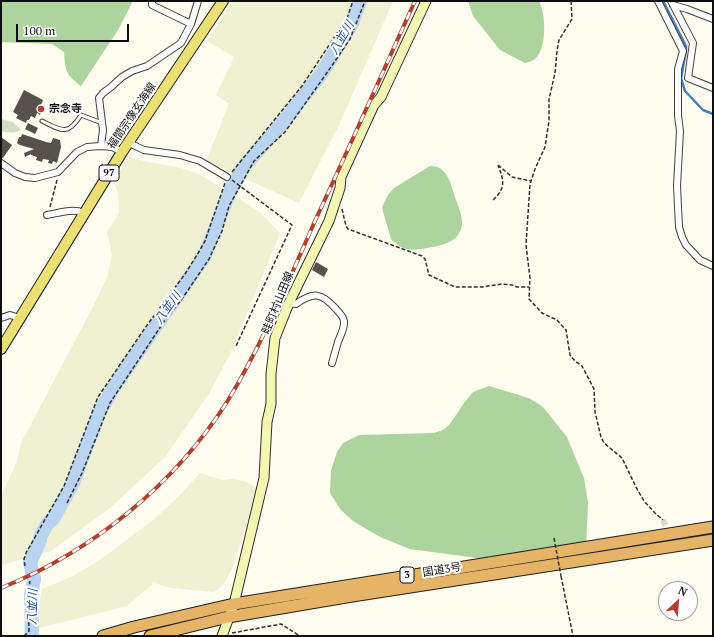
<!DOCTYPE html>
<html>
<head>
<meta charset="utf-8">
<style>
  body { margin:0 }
  #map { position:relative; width:714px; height:637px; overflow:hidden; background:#fefdf0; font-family:"PT Serif",serif }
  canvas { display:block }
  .frame { position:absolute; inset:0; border:2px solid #0e0e0e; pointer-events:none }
  .north { position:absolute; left:658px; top:581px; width:40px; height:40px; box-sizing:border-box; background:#fff; border:1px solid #9f9f9f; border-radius:50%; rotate:26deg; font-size:11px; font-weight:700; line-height:16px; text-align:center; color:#0e0e0e }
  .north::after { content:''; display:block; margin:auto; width:14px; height:18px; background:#b14033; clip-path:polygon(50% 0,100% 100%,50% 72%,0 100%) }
  .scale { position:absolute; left:16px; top:24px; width:113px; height:18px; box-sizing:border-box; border:2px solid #0e0e0e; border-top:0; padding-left:5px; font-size:12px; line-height:14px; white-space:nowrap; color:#0e0e0e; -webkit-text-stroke:3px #fff; paint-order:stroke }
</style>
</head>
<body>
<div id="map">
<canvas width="714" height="637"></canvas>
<div class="frame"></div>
<div class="north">N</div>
<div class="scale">100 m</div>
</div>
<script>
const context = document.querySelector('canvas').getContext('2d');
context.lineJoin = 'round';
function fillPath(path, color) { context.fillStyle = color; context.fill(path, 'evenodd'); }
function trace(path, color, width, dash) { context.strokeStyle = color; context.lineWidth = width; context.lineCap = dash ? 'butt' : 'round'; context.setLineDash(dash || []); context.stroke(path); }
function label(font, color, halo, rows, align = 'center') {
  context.font = font + ' "PT Serif","Noto Sans JP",serif'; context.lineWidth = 4; context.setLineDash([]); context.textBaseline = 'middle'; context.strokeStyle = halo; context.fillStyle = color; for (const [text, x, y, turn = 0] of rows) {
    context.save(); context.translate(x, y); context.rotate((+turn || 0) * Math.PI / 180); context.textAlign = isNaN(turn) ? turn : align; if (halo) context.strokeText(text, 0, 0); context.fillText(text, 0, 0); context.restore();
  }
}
const farmland = new Path2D(`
  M233,1h160l-53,122 -41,80 -93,-42 23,-57 -13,-9 18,-38 -27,-16z
  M128,156l16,5 37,7 20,7 60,38 19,20 -49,119 -23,43 -43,62 -54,50 -60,44 -50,14v-68l16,-36 4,-18 72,-136 15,-32 4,-20 -5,-23 12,-19 -1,-21 -4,-9z
  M200,473l22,7 10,-1 12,2 8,4 5,4 -24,78 -10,18 -9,7 -42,-4 -18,-5 -27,23 -92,23 7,-40 29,-12 29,-17 53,-40 26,-24z`);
const forest = new Path2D(`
  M1,1h132l-15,29 -37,56c-15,-11 -16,-16 -17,-34l-12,-8 -51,-2z
  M468,1h71c7,13 8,46 -3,57 -3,3 -7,4 -11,5l-25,-13 -27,-34z
  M430,166c17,-1 21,18 25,31 4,12 12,26 3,38 -6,9 -21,11 -31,13 -17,3 -24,3 -36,-9l-9,-31 2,-5 4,-8 6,-7z
  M489,386l40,12 14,9 24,30 17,41 4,25 -2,45 -5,8 -19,11 -55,-5 -97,-13 -30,-12 -27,-16 -13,-12 -10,-16 1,-23 6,-18 6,-9 16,-8 75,-2 9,-3 7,-6 14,-21 9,-11z`);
const cemetery = new Path2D(`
  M1,119l12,3 8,8c-7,4 -12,3 -20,1z`);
const stream = new Path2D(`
  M663,1l23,45v5l-5,27 4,13 18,19 10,4`);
const river = new Path2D(`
  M32,636l-1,-41 3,-16 -4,-16 10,-23v-3l7,-13 6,-5 20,-36 26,-70 16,-28 89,-128 27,-68 14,-24 40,-45 37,-47 30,-50 8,-22`);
const building = new Path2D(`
  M24,90l19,10 -2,5 3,1 -4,9 -3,-2 -2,5 -4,-2 -2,4h-2l-1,3 -10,-5 2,-3 -5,-3z
  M28,123l10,5 -3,6 -10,-5z
  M22,134l24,8 5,1 2,-5 7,2 1,7 -4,16 -4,-2 -1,3 -4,-1 1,-3 -6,-1 -1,3 -6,-2 1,-3 -6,-2v-1l-6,3 -1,-4 10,-4 -14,-4 -3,-2 2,-6h2z
  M1,137l11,8 -9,13 -2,-1z
  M316,262l12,7 -4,8 -12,-7z`);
const streetTunnel = new Path2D(`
  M663,520l14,32`);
const path = new Path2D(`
  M571,1l1,18 -13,21 -2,11 -2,22 -6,26v22l-4,26 -10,22 -5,15 -4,61 4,33 -1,21 13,14 15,7 9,10 4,25 5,6 7,5 12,23 1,23 6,25 3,6 18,15 15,31 7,12 11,12 8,7
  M498,165l14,12 19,4
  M232,172l70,-86 45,-68 6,-17
  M232,180l60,45 -56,121
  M493,200c13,-12 11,-19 5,-35
  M50,207l7,-27
  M342,209l4,17 2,3 74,27 3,3 4,16 26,12h27l20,-3 10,1 5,2h12
  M67,503l15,-30 28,-70 55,-83 17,-21 27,-40 13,-28 7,-25 25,-45 31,-29 46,-65 19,-28 15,-38
  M25,566l-1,-7 2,-6 38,-67 34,-89 47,-69 40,-54 12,-19 8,-14 20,-58
  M561,576l12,60
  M232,633l49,-9 19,12
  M24,636l5,-5 -1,-36 2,-14`);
const lane = new Path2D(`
  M42,121c20,10 26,15 39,-6l21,8`);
const street = new Path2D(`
  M152,1v4l39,19
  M658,1l25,50 -5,18v47l2,15 -3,55 2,41 3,10 4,8 14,15 13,6
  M671,1l22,42 -5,35 25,10
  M673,5l14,4 26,10
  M129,143l15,7 36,5 20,6 27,16
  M122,152l-10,-5 -11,-1 2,-16 -4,-32 4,-5 8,-6 11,-10 10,-6 15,-5 34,-23 10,-19 7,-23
  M1,163l14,10 10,4 10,1 23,-6 19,-20 10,-5 14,-1
  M47,215c12,-2 25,-7 37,-2
  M289,303l7,1c17,-12 25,-12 40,5 3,3 7,7 8,12 1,7 -4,15 -6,21 -2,7 -4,14 -6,21
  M1,318l9,-3 10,3`);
const secondary = new Path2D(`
  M222,636l12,-32 30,-126 3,-56 4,-18v-30l4,-36 14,-35 40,-82 11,-33 1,-11 33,-72 7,-8 45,-96`);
const primary = new Path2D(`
  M1,349l121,-197 101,-151`);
const highway = new Path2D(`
  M103,636l31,-9 100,-23 479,-77
  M150,636l78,-19 124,-21 361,-56`);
const rail = new Path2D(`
  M1,588c92,-37 173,-103 226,-186 35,-57 61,-120 88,-181 34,-73 67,-147 100,-220`);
const pathBridge = new Path2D(`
  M554,538l7,38`);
const markers = [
  [41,109,4,"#b14033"]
];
const shields = [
  [109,173,20],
  [407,575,14]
];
const shieldNames = [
  ["97",109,173],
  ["3",407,575]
];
const poiNames = [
  ["宗念寺",49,109]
];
const streetNames = [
  ["福間宗像玄海線",132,116,-56],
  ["畦町村山田線",278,303,-68],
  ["国道3号",442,570,-9]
];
const waterNames = [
  ["八並川",342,38,-60],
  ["八並川",168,308,-55],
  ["八並川",33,607,-88]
];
fillPath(farmland, '#eff1d2');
fillPath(forest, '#aed49e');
fillPath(cemetery, '#d1dec3');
trace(stream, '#487ec0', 2.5);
trace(river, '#bad3f0', 14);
fillPath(building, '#56514b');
trace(streetTunnel, '#dad9ce', 6, [6, 3]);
trace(lane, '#414141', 5);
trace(street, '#414141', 8);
trace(secondary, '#303030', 11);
trace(primary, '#1f1f1f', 12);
trace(highway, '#1f1f1f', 13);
trace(path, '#303030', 1.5, [4, 2]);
trace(lane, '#fff', 3);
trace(street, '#fff', 6);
trace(secondary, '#f4f7b2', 9);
trace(primary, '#ebe073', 10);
trace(highway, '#e6b466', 11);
trace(rail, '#b14033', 4);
trace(rail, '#fff', 2.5, [8]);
trace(pathBridge, '#303030', 1.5, [4, 2]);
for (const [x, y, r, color] of markers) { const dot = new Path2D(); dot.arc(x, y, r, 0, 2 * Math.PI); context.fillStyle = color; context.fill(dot); trace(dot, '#fff', 1.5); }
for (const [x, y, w] of shields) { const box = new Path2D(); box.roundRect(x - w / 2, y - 8, w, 16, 3); context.fillStyle = '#fff'; context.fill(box); trace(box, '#0e0e0e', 1); }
label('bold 10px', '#0e0e0e', null, shieldNames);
label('bold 11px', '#0e0e0e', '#fff', poiNames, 'left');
label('11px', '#0e0e0e', '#fff', streetNames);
label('italic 12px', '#235194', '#fff', waterNames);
</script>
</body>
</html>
